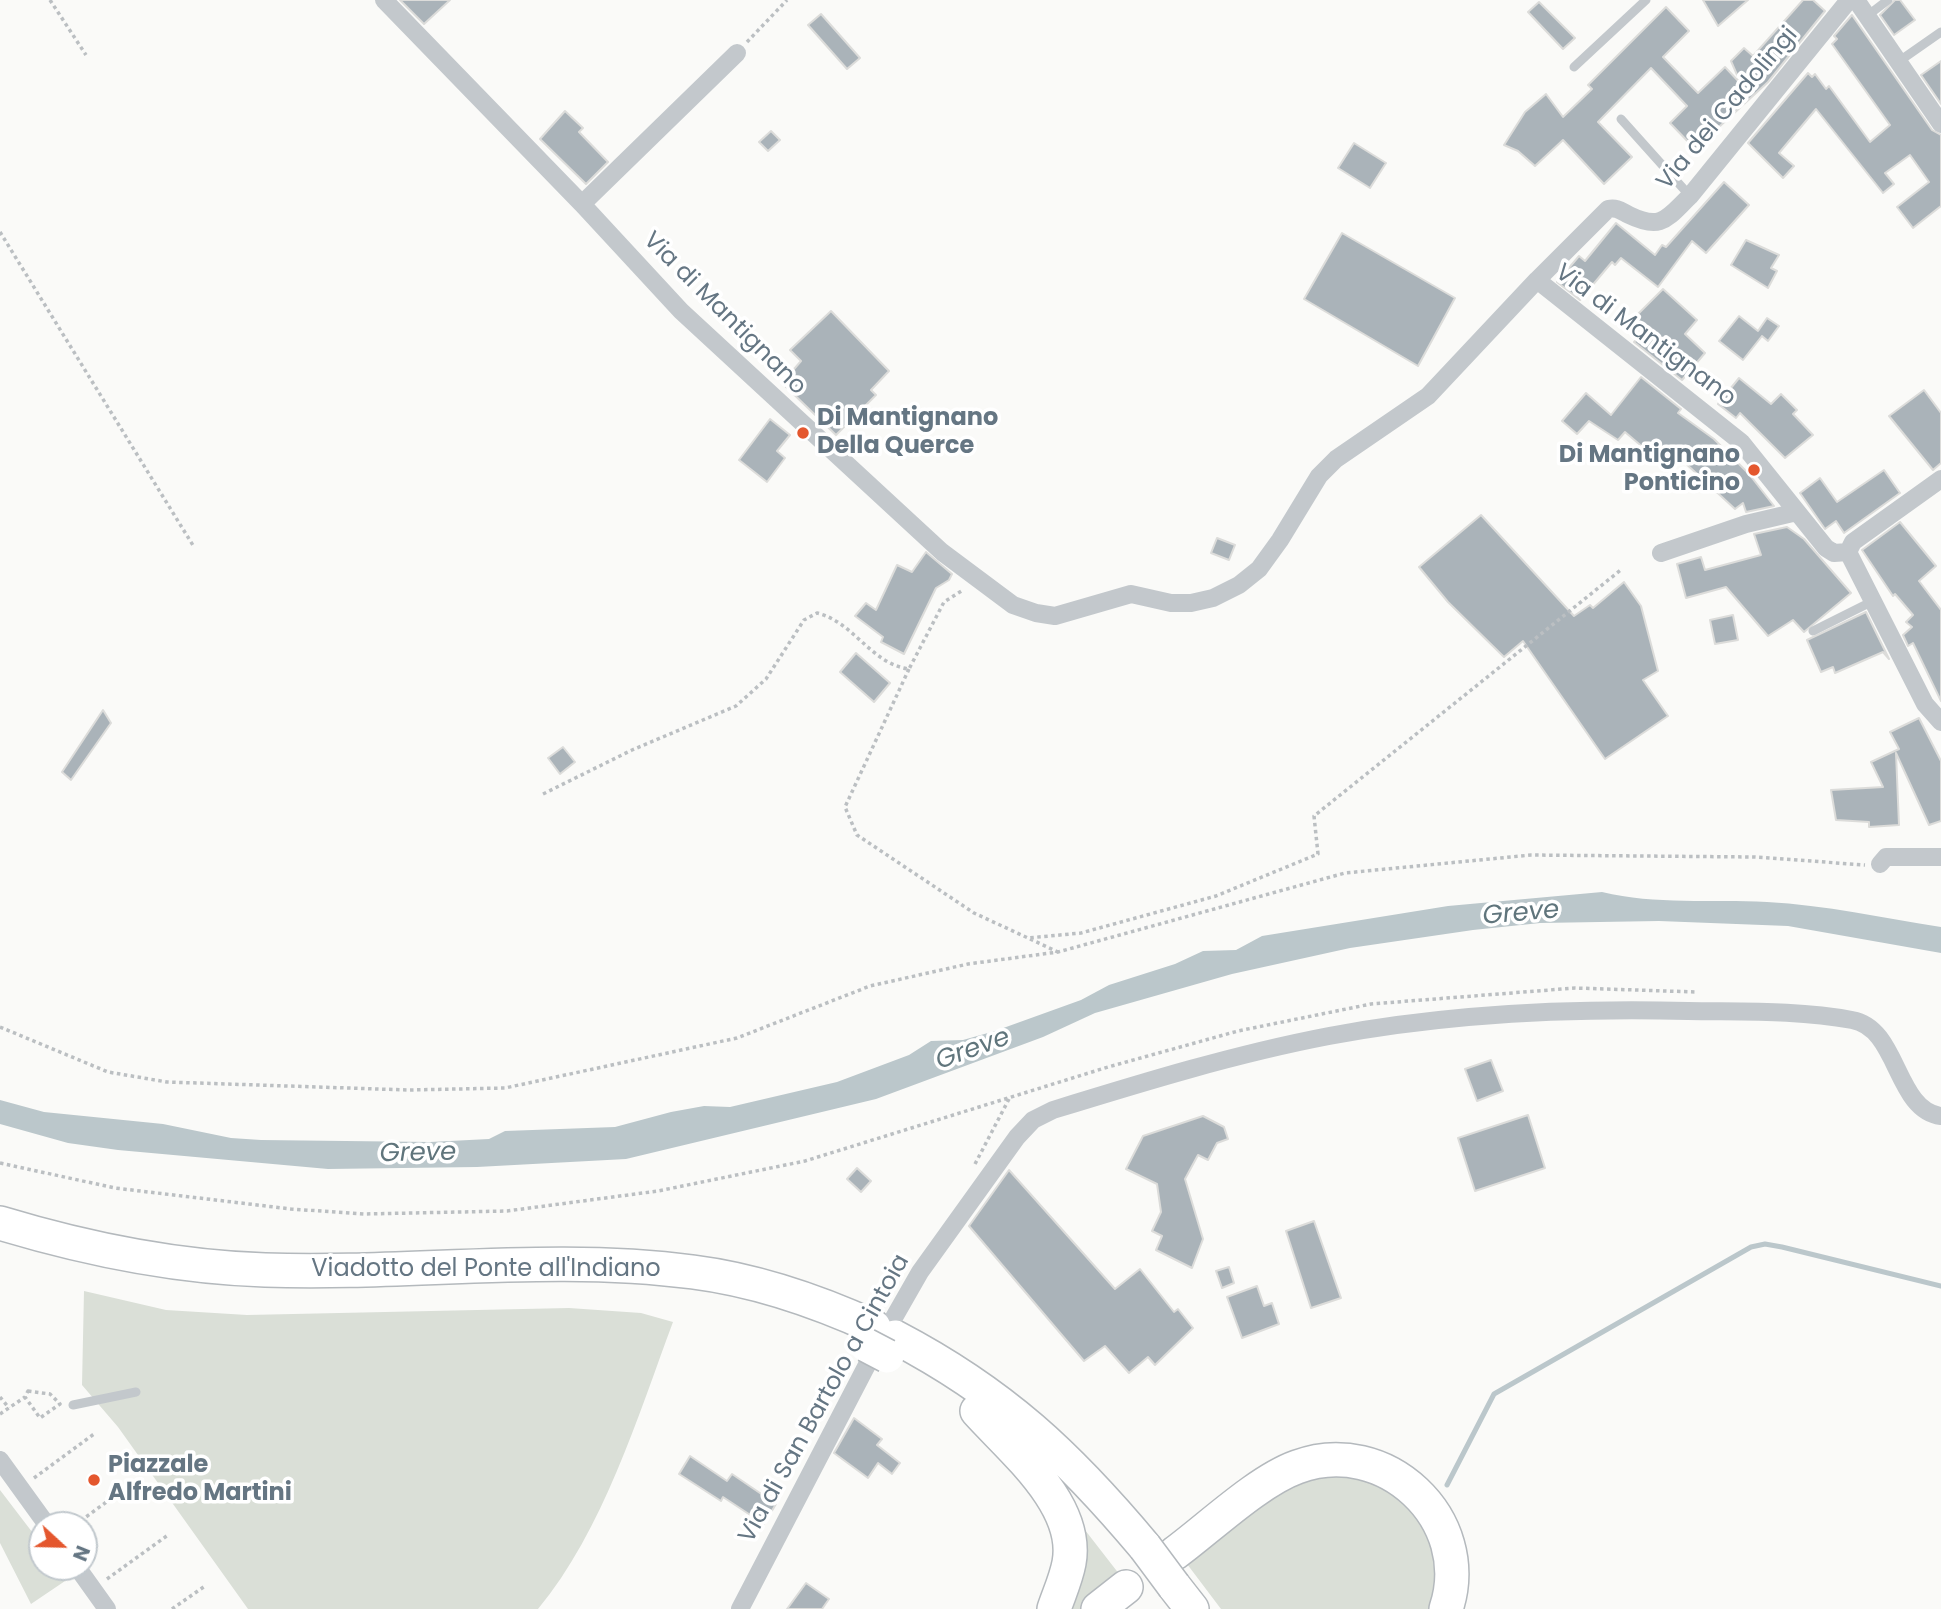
<!DOCTYPE html>
<html>
<head>
<meta charset="utf-8">
<style>
  body { margin:0 }
  #map { position:relative; width:1941px; height:1609px; overflow:hidden; background:#fafaf8; font-family:Poppins,sans-serif }
  canvas { display:block }
  .north { position:absolute; left:28px; top:1511px; width:70px; height:70px; box-sizing:border-box; background:#fff; border:2px solid #c1c8cd; border-radius:50%; rotate:112deg; font-size:19px; font-weight:700; line-height:28px; text-align:center; color:#657683 }
  .north::after { content:''; display:block; margin:auto; width:24px; height:32px; background:#e4572e; clip-path:polygon(50% 0,100% 100%,50% 72%,0 100%) }
</style>
</head>
<body>
<div id="map">
<canvas width="1941" height="1609"></canvas>
<div class="north">N</div>
</div>
<script>
const context = document.querySelector('canvas').getContext('2d');
context.lineJoin = 'round';
function fillPath(path, color) { context.fillStyle = color; context.fill(path, 'evenodd'); }
function trace(path, color, width, dash) { context.strokeStyle = color; context.lineWidth = width; context.lineCap = dash ? 'butt' : 'round'; context.setLineDash(dash || []); context.stroke(path); }
function label(font, color, halo, rows, align = 'center') {
  context.font = font + ' Poppins,sans-serif'; context.lineWidth = 7; context.setLineDash([]); context.textBaseline = 'middle'; context.strokeStyle = halo; context.fillStyle = color; for (const [text, x, y, turn = 0] of rows) {
    context.save(); context.translate(x, y); context.rotate((+turn || 0) * Math.PI / 180); context.textAlign = isNaN(turn) ? turn : align; if (halo) context.strokeText(text, 0, 0); context.fillText(text, 0, 0); context.restore();
  }
}
const green = new Path2D(`
  M84,1291l82,19 81,5 322,-7 72,5 32,9c-35,94 -70,209 -135,287h-290l-130,-182 -36,-42z
  M1310,1470l74,6 57,73 -6,60h-214l-37,-49z
  M0,1490l42,55v22h17l9,12 -37,25 -31,-61z
  M1078,1521l45,58 -39,30h-21z`);
const water = new Path2D(`
  M1602,892c54,13 109,7 165,10 58,3 116,16 174,25v26l-153,-27 -129,-5 -119,2 -67,7 -123,18 -118,26 -137,39 -52,24 -167,62 -250,60 -149,8 -149,2 -210,-19 -50,-7 -68,-19v-24l44,12 119,12 68,14 30,2 169,2 59,-3 16,-8 110,-4 56,-15 33,-6 26,1 107,-25 72,-27 22,-14 32,-1 32,-9 86,-31 28,-15 66,-21 28,-13 33,-1 26,-14 186,-30z`);
const stream = new Path2D(`
  M1447,1485l47,-91 257,-147 14,-3 17,3 159,39`);
const building = new Path2D(`
  M400,0h50l-26,24z
  M1703,0h45l-30,26z
  M1803,0h10l12,11 -57,71 -73,67 -25,-26 17,-17 -36,-38 -53,54 34,35 -28,27 -41,-44 -28,26 -17,-15 -14,-6 21,-33 21,-18 17,23 29,-28 -4,-4 78,-78 23,24 -26,26 35,36 27,-26 16,17 -10,-23 13,-13 9,8z
  M1895,0h5l15,20 -21,15 -14,-20z
  M1539,2l36,36 -12,11 -35,-37z
  M821,14l39,44 -13,11 -39,-44z
  M1852,15l80,115 9,5v71l-28,22 -16,-21 32,-25 -19,-27 -25,18 9,11 -11,9 -67,-84 -37,44 15,13 -11,12 -35,-35 60,-70 4,4 3,-3 11,15 3,-3 41,56 20,-17 -58,-81 5,-5 -3,-3z
  M1941,61v43l-20,-29z
  M565,111l18,17 -4,4 29,30 -22,22 -46,-45z
  M771,131l9,9 -12,11 -9,-9z
  M1354,143l32,20 -16,25 -32,-20z
  M1724,182l25,23 -43,48 -14,-12 -34,46 -37,-29 -6,7 -3,-3 -32,38 -23,-18 22,-26 6,5 31,-38 39,32 7,-10 4,2z
  M1342,233l113,65 -37,68 -114,-67z
  M1746,240l33,15 -8,13 6,3 -9,17 -37,-23z
  M1663,289l34,31 -12,14 20,19 -23,27 -48,-38 10,-10 -11,-13z
  M831,311l58,60 -18,19 5,5 -40,40 -54,-52 19,-22 -11,-11z
  M1739,316l19,15 9,-13 12,8 -11,15 -6,-5 -19,24 -24,-19z
  M1641,377l40,32 -3,4 36,26 35,35 25,32 -28,6 -3,-9 -8,6 -65,-60 -11,12 -34,-29 -7,8 -29,-19 -12,13 -15,-13 24,-28 25,22z
  M1739,378l32,26 10,-10 16,16 -4,4 20,21 -28,23 -45,-45 -4,5 -18,-14z
  M1924,390l17,23v50l-8,7 -44,-54z
  M770,419l20,16 -13,16 8,7 -18,24 -28,-22z
  M1884,470l16,23 -56,40 -8,-12 -11,8 -25,-36 20,-15 17,24z
  M1481,515l93,101 16,-11 3,3 31,-26 17,24 17,65 -15,9 25,36 -63,43 -82,-118 -19,16 -56,-55 -29,-35z
  M1900,522l36,44 -17,15 22,29v91l-28,-58 -5,3 -5,-11 9,-8 -6,-5 7,-7 -18,-21 -2,2 -31,-46z
  M1787,527l17,12 47,54 -47,39 -11,-12 -25,16 -42,-49 -40,11 -9,-34 24,-7 4,13 56,-15 -7,-21z
  M1217,538l18,7 -6,15 -18,-7z
  M926,552l26,22 -3,6 -13,8 -32,66 -23,-12 2,-5 -28,-21 11,-13 10,7 21,-45 15,7z
  M1866,612l23,47 -6,-7 -48,21 -2,-6 -12,5 -14,-32z
  M1733,615l5,25 -23,4 -5,-24z
  M856,653l34,30 -16,19 -34,-30z
  M103,710l8,13 -40,57 -9,-8z
  M1919,718l22,43v60l-12,4 -33,-72 3,72 -30,2v-5l-33,-2 -5,-30 52,-3 -12,-25 28,-13 -9,-17z
  M563,747l12,15 -15,12 -12,-16z
  M1491,1060l12,31 -26,10 -12,-32z
  M1528,1115l17,53 -70,23 -17,-53z
  M1203,1116l21,11 4,12 -11,4 -9,17 -10,-5 -13,24 18,60 -11,29 -36,-18 6,-14 -10,-5 9,-19 -4,-28 -31,-15 17,-33z
  M857,1168l14,13 -10,11 -14,-13z
  M1009,1170l106,119 25,-20 34,43 4,-3 15,19 -38,37 -7,-8 -19,16 -24,-27 -21,15 -115,-135z
  M1314,1221l27,77 -30,10 -25,-77z
  M1229,1267l5,16 -12,5 -6,-17z
  M1257,1286l7,20 8,-3 7,21 -37,14 -15,-41z
  M854,1418l28,21 -5,6 23,18 -8,11 -14,-11 -10,15 -34,-25z
  M690,1456l37,25 5,-7 44,30 -12,20 -41,-27 -2,4 -42,-27z
  M806,1583l23,16 -7,10h-35z`);
const path = new Path2D(`
  M50,0l36,55
  M747,42l40,-42
  M0,232l194,315
  M909,669l-64,138 12,28 117,78 54,25 53,-5 135,-37 102,-42 -4,-38 308,-247
  M543,794l89,-44 104,-44 30,-27 38,-59 13,-7c37,9 54,51 92,56l35,-67 19,-12
  M1030,939l28,13
  M0,1027l108,45 59,10 241,8 97,-2 232,-50 133,-52 98,-22 90,-12 287,-79 186,-18 224,2 110,8
  M0,1163l115,25 176,21 73,5 143,-3 151,-20 147,-30 303,-94 130,-36 133,-27 204,-16 121,4
  M975,1164l34,-65
  M28,1391l22,3 10,10 -20,14 -15,-21z
  M0,1397l9,11
  M0,1414l25,-17
  M34,1478l60,-44
  M75,1525l56,-41
  M107,1579l61,-44
  M172,1609l33,-23`);
const lane = new Path2D(`
  M1867,16l21,-16
  M1898,62l43,-30
  M1574,67l72,-67
  M1621,119l69,77
  M1813,631l60,-30
  M73,1405l63,-13`);
const street = new Path2D(`
  M384,0l198,204 99,107 261,241 71,53 23,8 19,3 76,-22 40,9h20l22,-5 26,-13 20,-16 21,-29 39,-64 17,-17 92,-63 109,-116 204,162 85,106 8,5 14,-1
  M1856,0l85,124
  M582,204l155,-151
  M1537,280l71,-71c9,-2 13,2 21,6 33,16 38,3 61,-19l159,-196
  M1848,552l77,152 16,18
  M1848,552l5,-10 88,-63
  M1661,553l85,-29 51,-12
  M1880,864l6,-7h55
  M0,1460l47,65
  M77,1567l30,42
  M740,1609l128,-246 52,-91 97,-135 16,-17 20,-10c91,-28 182,-56 276,-74 117,-22 240,-28 359,-25 54,1 110,-1 164,9 47,8 43,90 89,96`);
const highway = new Path2D(`
  M0,1223c86,26 175,44 265,47 142,5 286,-17 428,2 63,8 124,29 181,55
  M895,1337c107,56 173,118 250,210
  M977,1411c35,39 103,94 92,152 -3,16 -10,31 -15,46
  M1175,1553c34,-25 83,-72 122,-86 87,-33 179,52 149,142
  M1174,1586l18,23
  M1098,1609l28,-22`);
const highwayBridge = new Path2D(`
  M866,1345l21,11
  M1145,1547l29,39`);
const markers = [
  [803,433,7,"#e4572e"],
  [1754,470,7,"#e4572e"],
  [94,1480,7,"#e4572e"]
];
const streetNames = [
  ["Via dei Cadolingi",1728,109,-50],
  ["Via di Mantignano",724,314,45],
  ["Via di Mantignano",1645,336,37],
  ["Viadotto del Ponte all'Indiano",486,1270],
  ["Via di San Bartolo a Cintoia",825,1399,-61]
];
const poiNames = [
  ["Di Mantignano",817,419],
  ["Della Querce",817,447],
  ["Di Mantignano",1740,456,"right"],
  ["Ponticino",1740,484,"right"],
  ["Piazzale",108,1466],
  ["Alfredo Martini",108,1494]
];
const waterNames = [
  ["Greve",1521,914,-5],
  ["Greve",973,1050,-20],
  ["Greve",418,1154,-1]
];
fillPath(green, '#dadfd7');
fillPath(water, '#bbc7cb');
trace(stream, '#bbc7cb', 5);
fillPath(building, '#aab3b9');
trace(building, '#dcdcda', 2);
trace(highway, '#b4b9bd', 36);
trace(path, '#bbbfc2', 3.5, [3.5, 3.5]);
trace(lane, '#c3c8cc', 9);
trace(street, '#c3c8cc', 18);
trace(highway, '#fff', 33);
trace(highwayBridge, '#b4b9bd', 36, []);
trace(highwayBridge, '#fff', 33);
for (const [x, y, r, color] of markers) { const dot = new Path2D(); dot.arc(x, y, r, 0, 2 * Math.PI); context.fillStyle = color; context.fill(dot); trace(dot, '#fff', 2.5); }
label('24px', '#657683', '#fff', streetNames);
label('bold 24px', '#657683', '#fff', poiNames, 'left');
label('italic 26px', '#60757c', '#fff', waterNames);
</script>
</body>
</html>
